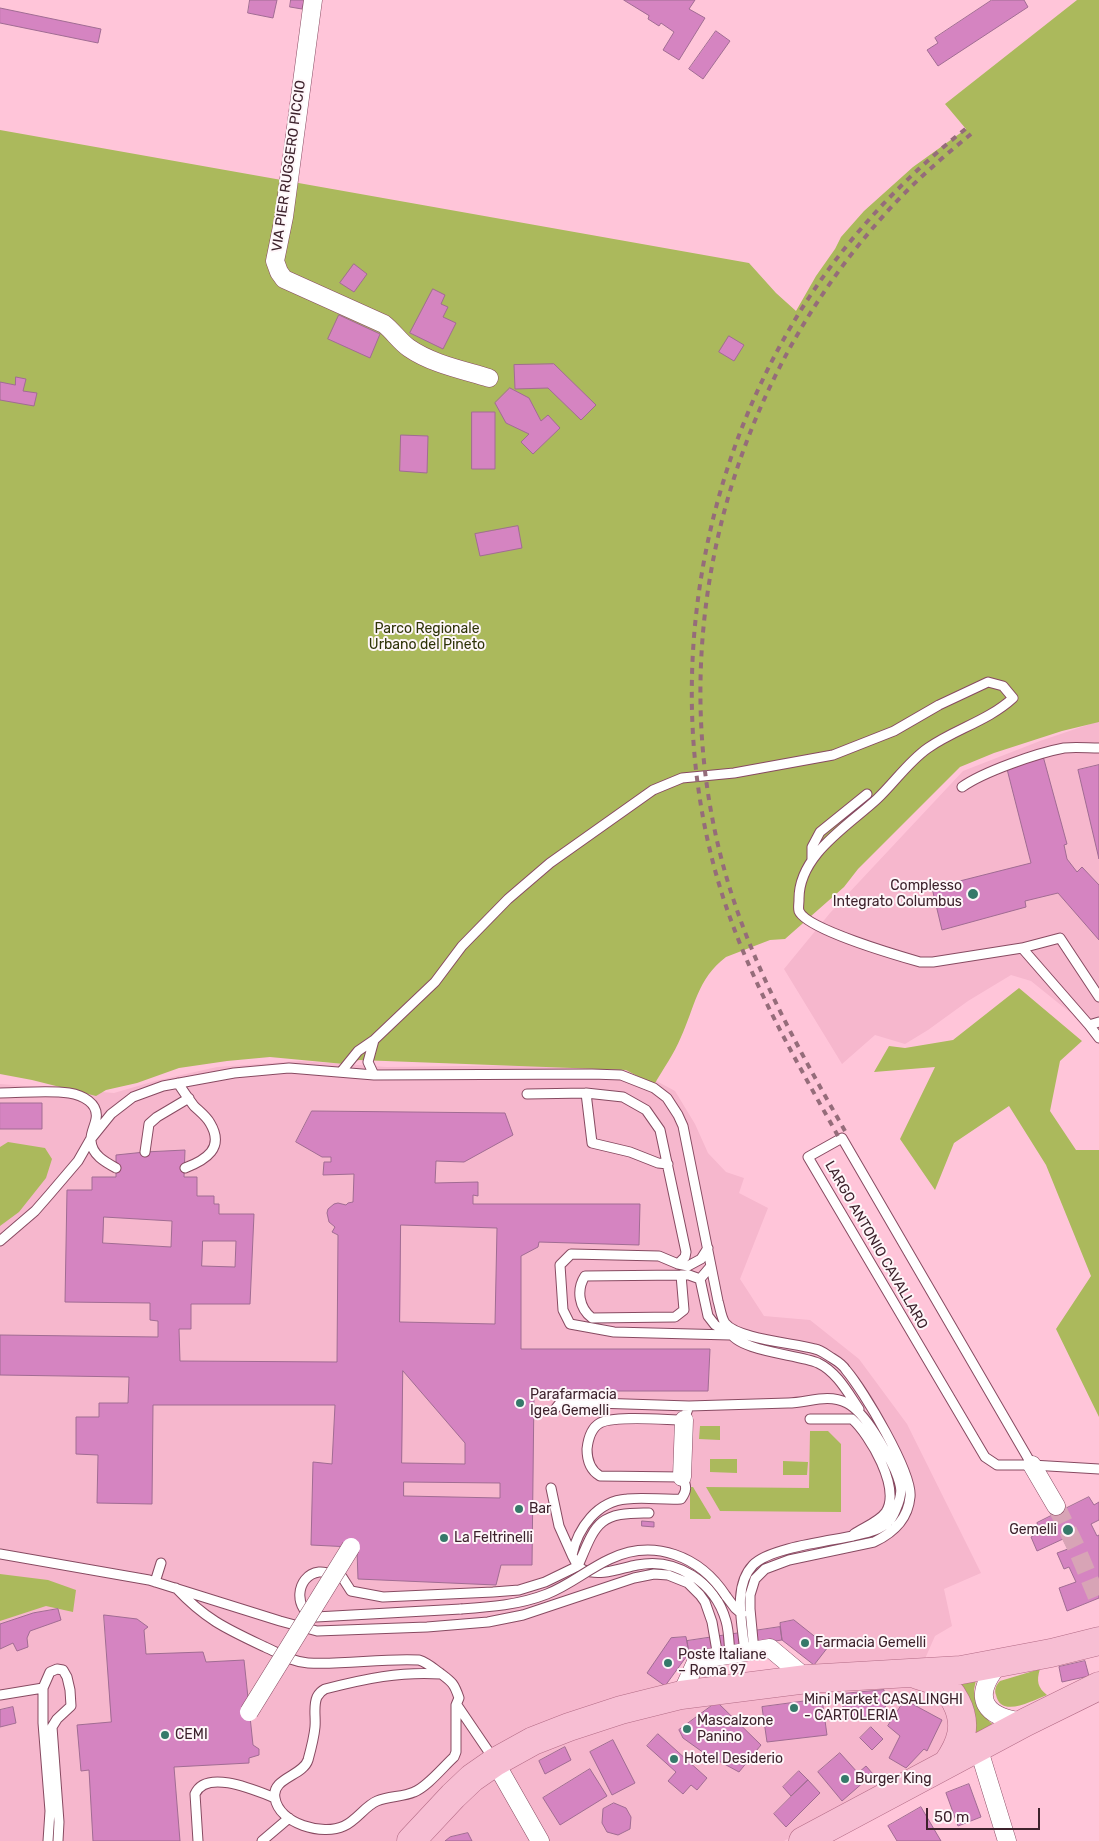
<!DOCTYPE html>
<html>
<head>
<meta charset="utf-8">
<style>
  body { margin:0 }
  #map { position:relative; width:1099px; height:1841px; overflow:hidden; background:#ffc5d9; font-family:Rubik,sans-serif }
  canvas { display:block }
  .scale { position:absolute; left:926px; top:1808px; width:114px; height:22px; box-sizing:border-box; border:2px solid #3d222c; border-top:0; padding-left:6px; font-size:15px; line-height:18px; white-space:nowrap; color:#3d222c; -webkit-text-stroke:4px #fef6f9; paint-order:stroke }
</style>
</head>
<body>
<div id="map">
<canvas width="1099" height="1841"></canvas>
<div class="scale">50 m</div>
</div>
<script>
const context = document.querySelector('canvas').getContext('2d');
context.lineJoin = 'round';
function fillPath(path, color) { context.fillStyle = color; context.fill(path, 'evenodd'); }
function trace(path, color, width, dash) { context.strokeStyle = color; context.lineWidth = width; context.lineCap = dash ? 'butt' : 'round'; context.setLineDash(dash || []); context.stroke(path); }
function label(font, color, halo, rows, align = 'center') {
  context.font = font + ' Rubik,sans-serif'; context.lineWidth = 4; context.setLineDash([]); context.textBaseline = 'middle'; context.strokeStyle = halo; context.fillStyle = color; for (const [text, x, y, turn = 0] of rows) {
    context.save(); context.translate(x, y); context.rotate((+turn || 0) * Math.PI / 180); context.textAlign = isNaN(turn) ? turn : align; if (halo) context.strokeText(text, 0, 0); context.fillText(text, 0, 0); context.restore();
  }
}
const built = new Path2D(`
  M1099,721v323l-27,-30 -41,-33 -20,-6 -43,26 -40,29 -23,14 -30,-9 -33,29 -58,-95 46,-56 133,-142 77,-30z
  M300,1061l87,6 158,-2 91,5 39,21 20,33 13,29 18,19 18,6 -5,15 29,15 -28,71 24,37 46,4 49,39 48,65 74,149 -37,16 8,37 -17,10 -11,25 -110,4 -32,-25 -93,13 -24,33 -219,101 -50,54h-396v-757l114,9 41,-12 62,-14z
  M912,1681l24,10 19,34 -19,34 -152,82h-359l31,-34 72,-53 146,-49z`);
const green = new Path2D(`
  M1077,0h22v722l-37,9 -68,22 -34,14 -102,102 -14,18 -59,52 -15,1 -44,17c-29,22 -31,50 -45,80 -7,17 -18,32 -27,48l-28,-15 -267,-10 -15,4 -74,-7 -43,4 -48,7 -42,15 -31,7 -10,6 -64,-16 -32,-6v-944l749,133 27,30 20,18 20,-35 19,-27 6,-12 23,-26 49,-44 53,-38 -21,-25z
  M1019,988l63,53 -22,20 -10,50 26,39h23v267l-43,-88 35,-53 -45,-111 -37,-59 -55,37 -19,47 -35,-51 35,-72 -61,5 15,-26 16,2 48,-8z
  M8,1142l37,6 7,11 -6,19 -27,34 -19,14v-79z
  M700,1426h20v14l-21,-1z
  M810,1431h18l13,13v68l-121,-1 -14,-24 103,1z
  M710,1459h27v14l-27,-1z
  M783,1461l25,1 -1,13h-24z
  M690,1487h3l18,30 -1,2h-20z
  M0,1574l48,6 28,10 -3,22 -27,-6 -46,15z
  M1040,1669c-4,12 -2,19 7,26 -14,5 -46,24 -51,0 -2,-5 0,-10 4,-14z
  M976,1678c0,5 -2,9 -2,13 0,15 10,27 21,35l-24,13 -18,-57z`);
const building = new Path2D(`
  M250,0h27l-4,18 -25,-5z
  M291,0h13l-2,9 -12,-2z
  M624,0h71l-6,9 16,9 -26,42 -16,-10 11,-18 -13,-9 -2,3 -11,-7 1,-3z
  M992,0h32l4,7 -90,59 -11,-16 11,-7 -3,-5z
  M0,8l101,21 -3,14 -98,-20z
  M716,31l14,10 -27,38 -14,-10z
  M354,264l13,10 -13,18 -14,-9z
  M433,289l12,6 -4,9 7,3 -5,10 13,6 -13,26 -33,-16z
  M339,315l41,19 -10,24 -42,-19z
  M729,336l15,9 -10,16 -15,-9z
  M554,364l42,41 -15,15 -33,-32 -33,1 -1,-24z
  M16,377l10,2 -3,12 14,2 -3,13 -34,-6v-18l15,3z
  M510,388l19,10 12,23 7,-6 12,13 -27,26 -12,-12 8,-8 -23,-11 -11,-20z
  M472,412h23v57h-23z
  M401,435l27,1 -1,37 -27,-2z
  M518,526l4,22 -42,8 -5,-22z
  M1043,756l24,88 -3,1 3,14 10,13 5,-5 17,18v55l-41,-47 -33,8 1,6 -84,23 -10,-42 99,-25 -24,-94z
  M1099,765v94l-21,-89z
  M0,1103h42v26h-42z
  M312,1111l193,2 8,22 -49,27 -28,-1 -1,22 43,-1v14l-5,-1v9h167l-1,41 -100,-3 -1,5 -17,9v93h189l-2,42h-174l-2,174h-31l-5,20 -138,-6 -1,-29 -6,-3 -40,-2 2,-83 19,2 3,-59h-182l-1,99 -55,-1 1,-48 -22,-1v-37h23v-14h29l1,-26 -129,-2v-40l158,2v-16l-8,-1v-17l-85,-1 2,-112h25v-13h24v-22l29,-3 40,-2 -1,27h13v19h17v8h5v10h35l-4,90h-59v25h-12l1,32 157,1 1,-127 -6,-3 3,-5 -6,-5 -2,-9 1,-4 6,-5 4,-1 8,2 2,-2 5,-1 1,-28 -31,1 1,-13h7v-5h-9l-26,-15zM104,1217l68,4 -1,26 -68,-4zM401,1225l96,3 -2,96 -95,-2zM203,1241h33l-1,26 -33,-1zM403,1371l62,72v21l-63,-1zM404,1482l96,1v15l-96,-2z
  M1089,1497l5,8 5,-3v18l-8,4 6,12 2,-1v63l-32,13 -8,-23 17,-6 -7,-15 -5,2 -7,-16 11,-4 -5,-10 -26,12 -6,-14 9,-5 -3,-9z
  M642,1521l12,1v5l-12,-1z
  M58,1609l3,11 -31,11 -3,7 1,9 -11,4 -4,-8 -13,6v-25l33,-11z
  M104,1615l33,4 11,8 -4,3 2,24 57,-2 3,10 38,-2 9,85 6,4v6l-10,3v5l-75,4 6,74h-87l-4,-71 -8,1 -4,-46 34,-3z
  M794,1620l34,27 -14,18 -32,-25 -2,-17z
  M780,1627l2,13 -93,13 -2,-12z
  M686,1637l3,16 -24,33 -18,-13 24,-35z
  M1085,1661l4,15 -27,6 -3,-15z
  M884,1690l2,25 -42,4 -2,-25z
  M822,1699l5,36 -60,7 -5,-35z
  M905,1700l37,20 -15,31 -3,-2 -18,19 -17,-10 11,-22 -12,-10z
  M717,1702l44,43 -22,27 -35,-19 -21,-15 -4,-8z
  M13,1707l3,16 -16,4v-17z
  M871,1727l12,12 -11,11 -12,-12z
  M658,1734l49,44 -10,12 -6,-5 -8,9 -15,-13 8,-9 -29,-26z
  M613,1740l22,43 -23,12 -22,-43z
  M565,1747l6,13 -26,14 -6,-13z
  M840,1753l18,20 8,-7 7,8 -31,27 -24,-29z
  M590,1769l17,27 -47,29 -17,-27z
  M799,1771l9,9 -17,16 -8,-9z
  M808,1780l12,13 -34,34 -12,-13z
  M969,1784l12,33 -23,9 -12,-33z
  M614,1803l12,5 5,9 -1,12 -12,6 -11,-3 -5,-9 1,-14z
  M921,1807l20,34h-44l-9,-15z
  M468,1833l4,8h-27l5,-4z`);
const streetTunnel = new Path2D(`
  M1056,1506l20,41 23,55`);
const lane = new Path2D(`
  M962,787c21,-15 75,-34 102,-39 11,-1 24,0 35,0
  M812,860v-13l8,-15 47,-38
  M1022,948l67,77 10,-3
  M1089,1025l10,13
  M341,1072l17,-21 16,-11 61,-58 27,-36 46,-47 42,-36 103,-73 29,-12 52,-5 99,-18 61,-24 45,-26 49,-23 15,4 10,12c-25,23 -58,31 -85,50 -19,13 -34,35 -51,51 -29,27 -79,56 -78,101 0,3 -1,8 0,11 7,18 100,45 121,51h13l89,-14 38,-10 39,59
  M374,1075l-6,-13 6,-22
  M178,1083c5,8 10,15 16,23 5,5 12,10 16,17 15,25 -4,37 -25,45
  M0,1093c22,0 47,-3 69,0 13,2 30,10 27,26 -1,7 -6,15 -5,22 1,14 14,21 25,27
  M586,1093l6,50 38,9 28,11 10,1
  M527,1094l59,-1 37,4 23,13 14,20 26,122 -1,5 -7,7
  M145,1152l4,-28 8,-7 32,-19
  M0,1241l35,-30 14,-16 29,-34 12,-21 21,-26 22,-17 30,-11 71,-13 55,-5 85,7 218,-1 29,1 33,13 13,10 11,17 5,11 35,175c2,6 3,16 7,22 12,16 69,20 90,26 6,1 12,6 17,9 5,3 11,7 14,12 17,20 67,103 64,127 -2,22 -17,36 -36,45l-85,18 -24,9 -10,10 -5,16v14l4,42
  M708,1248l-7,11 -13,7 -10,-2 -19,-8 -88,-2 -11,11 3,45 7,14 44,8 116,3
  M711,1266l-11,13 8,37 7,9 15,9
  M681,1275l3,35 -9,7 -83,1c-13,-10 -16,-28 -7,-42l96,-1h8l11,4
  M729,1331c10,21 68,23 89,32 19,9 30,30 41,46
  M556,1408l4,-5 5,-1 124,4
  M810,1419h42c18,16 49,69 34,93 -7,10 -22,15 -32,22
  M1032,1465l-190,-327 -34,19 177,300 12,8h35l67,4
  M551,1488l8,38 13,29
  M0,1554l149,26 131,41 37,10 110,-4 61,-5 35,-7 111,-37 20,-4 14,1 20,8 12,12 5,7 7,20 6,35
  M155,1582l6,-19
  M176,1588c30,32 51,41 89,59 14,6 27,15 43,16 37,2 74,-5 111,-3 9,3 14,8 21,13 12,9 14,10 19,25l-3,7v47l-2,5c-11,10 -27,30 -40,35 -11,5 -25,4 -37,9 -12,5 -20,19 -33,25 -21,10 -65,-2 -69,-28 -4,-20 28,-22 33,-38 3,-11 6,-22 7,-33 1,-10 -2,-21 2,-30 2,-4 4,-6 8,-8 39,-10 76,-18 116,-15
  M726,1596l9,12 7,6
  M461,1609l-145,8c-23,-5 -21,-42 3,-45 7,-1 15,3 23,5l9,14 32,6 110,-5 26,-2 26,-8 33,-16c18,-43 20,-54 71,-53
  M730,1655c-1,-11 -1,-24 -4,-34 -11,-39 -50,-64 -89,-56 -16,3 -37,12 -53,5 -7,-3 -9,-9 -12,-15 6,-27 25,-54 55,-56 18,-2 36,1 54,0 6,-8 6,-13 1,-22l-82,-1c-10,-6 -13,-16 -13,-27 1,-9 4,-21 13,-26 14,-8 67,-3 84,-3l5,-14c33,-1 66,-2 99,-3 20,0 39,-10 59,0 19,10 39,48 48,67 7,17 8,23 1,39 -2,5 -4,10 -8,13 -9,9 -23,11 -35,14 -24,5 -84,12 -100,29 -21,22 -10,61 -8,88
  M0,1695l43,-7
  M457,1705l36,53
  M48,1841l2,-30 -7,-88v-35l7,-16 7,-3 6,1 4,7 3,13 1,16 -14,13 -5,8 7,95 -1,19
  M198,1841l-3,-47c11,-26 62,-3 80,4
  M262,1841l27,-23`);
const street = new Path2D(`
  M313,0l-29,217 -9,44 4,11 5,7 100,45c9,7 16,18 25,24 23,16 54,22 80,30
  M1032,1465l24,41
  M682,1477l2,-57
  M999,1664c-29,35 -14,54 27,58
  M681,1695l16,-35 73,-12 37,31
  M978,1747l29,94
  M495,1762l45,79`);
const primary = new Path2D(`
  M915,1674c7,3 16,4 22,8 9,4 15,12 19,20 12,23 5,42 -9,62
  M411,1841l42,-45 19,-18 23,-16 38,-21 36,-14 52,-17 60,-15 126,-16 154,-9 90,-17 48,-12
  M803,1841l223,-119 73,-36`);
const rail = new Path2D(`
  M845,1131c-46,-81 -92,-163 -118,-252 -67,-228 -4,-480 151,-657 28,-33 60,-61 93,-88
  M838,1136c-43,-77 -88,-155 -115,-239 -64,-199 -27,-429 87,-601 43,-65 97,-121 158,-169`);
const laneBridge = new Path2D(`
  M461,1609c29,-2 58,-4 86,-15 23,-9 41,-25 63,-35 44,-21 90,-3 116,37`);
const streetBridge = new Path2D(`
  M249,1712l102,-165`);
const markers = [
  [973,894,6,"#36796a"],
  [520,1403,5,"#36796a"],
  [519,1509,5,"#36796a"],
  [1068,1530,6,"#36796a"],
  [444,1538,5,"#36796a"],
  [805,1643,5,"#36796a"],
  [668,1663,5,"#36796a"],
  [794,1708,5,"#36796a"],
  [687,1729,5,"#36796a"],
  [165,1735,5,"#36796a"],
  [674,1759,5,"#36796a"],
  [845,1779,5,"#36796a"]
];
const streetNames = [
  ["VIA PIER RUGGERO PICCIO",289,166,-82],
  ["LARGO ANTONIO CAVALLARO",876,1245,60]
];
const parkNames = [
  ["Parco Regionale",427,629],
  ["Urbano del Pineto",427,645]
];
const poiNames = [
  ["Complesso",962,886,"right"],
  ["Integrato Columbus",962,902,"right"],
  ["Parafarmacia",530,1395],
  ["Igea Gemelli",530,1411],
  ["Bar",529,1509],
  ["Gemelli",1057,1530,"right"],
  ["La Feltrinelli",454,1538],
  ["Farmacia Gemelli",815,1643],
  ["Poste Italiane",678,1655],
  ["– Roma 97",678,1671],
  ["Mini Market CASALINGHI",804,1700],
  ["- CARTOLERIA",804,1716],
  ["Mascalzone",697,1721],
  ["Panino",697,1737],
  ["CEMI",175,1735],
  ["Hotel Desiderio",684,1759],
  ["Burger King",855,1779]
];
fillPath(built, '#f6b7cd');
fillPath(green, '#abb95c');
fillPath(building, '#d584c1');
trace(building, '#a16c93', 1);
trace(streetTunnel, '#d8a4b6', 18, [18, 9]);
trace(lane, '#874a61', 11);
trace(street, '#874a61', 19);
trace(primary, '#b36b86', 29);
trace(lane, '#fff', 9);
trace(street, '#fff', 18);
trace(primary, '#f7bed3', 28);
trace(rail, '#956c7a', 4, [6, 6]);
trace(laneBridge, '#874a61', 11, []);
trace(streetBridge, '#874a61', 19, []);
trace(laneBridge, '#fff', 9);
trace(streetBridge, '#fff', 18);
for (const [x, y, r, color] of markers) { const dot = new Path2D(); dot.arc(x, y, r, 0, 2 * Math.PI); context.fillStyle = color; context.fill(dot); trace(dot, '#fef6f9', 2); }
label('14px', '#3d222c', '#fef6f9', streetNames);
label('14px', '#2e3308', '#fef6f9', parkNames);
label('14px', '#3d222c', '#fef6f9', poiNames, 'left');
</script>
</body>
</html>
